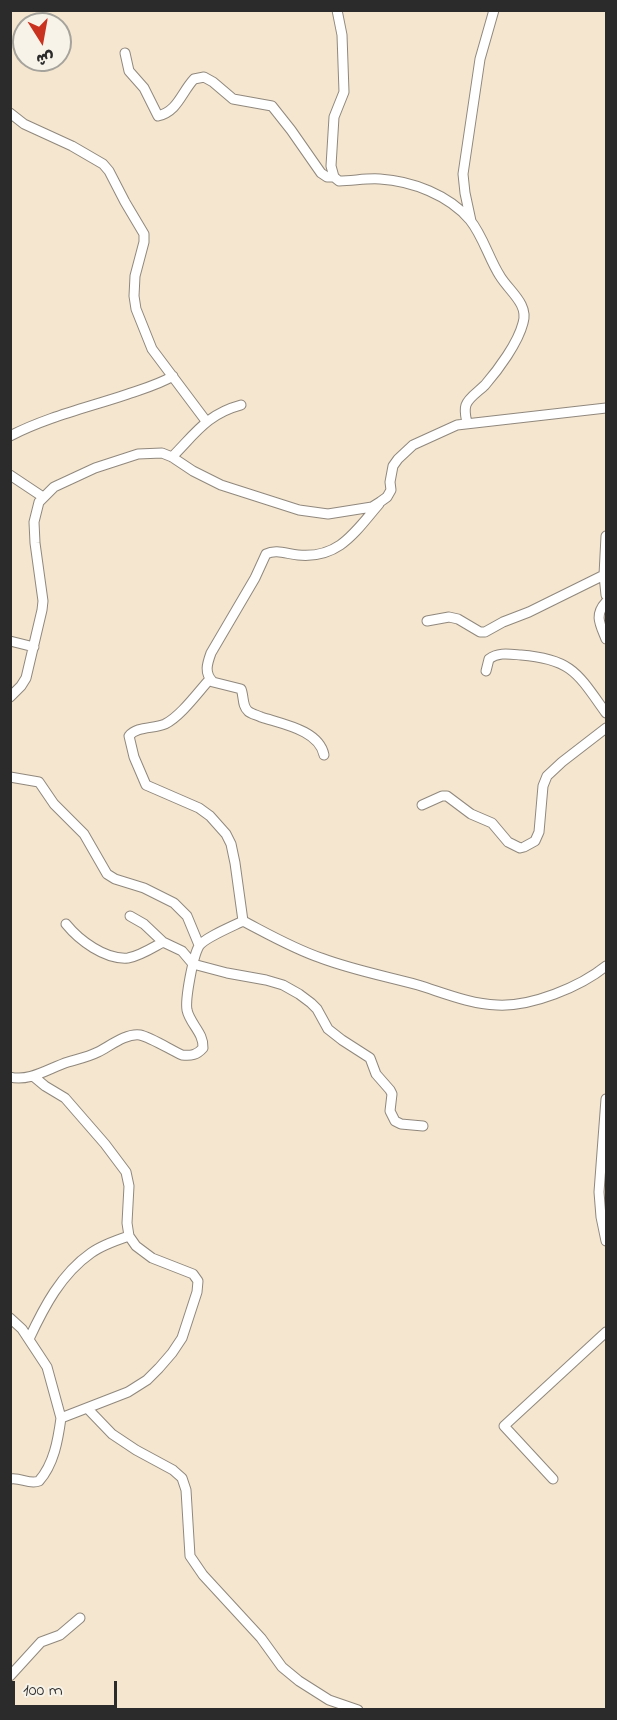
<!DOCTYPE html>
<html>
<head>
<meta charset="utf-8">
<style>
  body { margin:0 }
  #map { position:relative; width:617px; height:1720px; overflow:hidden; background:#f5e6cf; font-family:"Indie Flower","Playpen Sans Arabic",sans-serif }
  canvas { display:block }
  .frame { position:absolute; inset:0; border:12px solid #2b2b2b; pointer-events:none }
  .north { position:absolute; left:12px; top:12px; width:60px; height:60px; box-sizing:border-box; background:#f7f3e8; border:2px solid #a5a39c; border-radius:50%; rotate:169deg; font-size:16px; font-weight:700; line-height:24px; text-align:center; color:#2b2b2b }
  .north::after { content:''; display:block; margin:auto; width:21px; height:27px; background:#c8321e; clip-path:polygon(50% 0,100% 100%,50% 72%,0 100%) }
  .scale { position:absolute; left:12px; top:1681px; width:105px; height:27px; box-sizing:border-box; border:3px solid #2b2b2b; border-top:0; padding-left:8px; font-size:18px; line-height:21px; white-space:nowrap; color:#2b2b2b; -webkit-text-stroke:4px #f7f3e8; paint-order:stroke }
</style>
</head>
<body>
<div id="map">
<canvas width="617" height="1720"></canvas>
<div class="frame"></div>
<div class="north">ش</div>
<div class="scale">100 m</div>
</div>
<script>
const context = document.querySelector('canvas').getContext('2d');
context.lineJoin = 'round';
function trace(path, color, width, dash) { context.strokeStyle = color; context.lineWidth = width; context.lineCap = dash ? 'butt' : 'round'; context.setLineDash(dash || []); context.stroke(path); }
const minor = new Path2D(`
  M337,10l5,25 2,57 -10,25 -3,49 3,11 5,4c14,0 27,-3 41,-2 32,2 69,16 90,41 13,16 19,39 30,56 9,15 29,28 23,47 -5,20 -25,47 -38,62 -6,6 -17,13 -19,20 -2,6 0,13 1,18
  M125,53l4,18 15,17 14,28c20,-5 23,-23 36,-37l10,-2 9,5 20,17 39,7 19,24 30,43 6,4h7
  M10,113l14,11 48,22 31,18 6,7 16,31 19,32v8l-9,34 -1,20 2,13 16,40 54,72
  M471,221l-6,-28 -2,-19 17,-115 14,-49
  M10,436c37,-19 76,-28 115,-41 17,-6 33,-10 48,-19
  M172,457c23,-23 35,-43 69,-52
  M10,475l33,22
  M606,536l-2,39 2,20
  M606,602c-12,13 -6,22 0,37
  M427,621l22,-4 9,2 22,13h5l18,-10 26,-10 75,-37
  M10,641l24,6
  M486,671l3,-12c9,-7 20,-5 32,-4 51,4 57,19 85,58
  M210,679c-12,13 -29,37 -45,45 -11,5 -28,2 -36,12l5,21 12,28 53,23 11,8 16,18 5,10 4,19 8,58
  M10,697l11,-11 5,-8 16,-68 1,-9 -8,-58 -1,-21 5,-20 15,-15 41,-19 43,-14 24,-1 10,4 21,14 28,14 78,25 29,4 44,-7 8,-5 7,-5 4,-7 -1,-8 3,-16 5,-7 15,-14 44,-20 149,-17
  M324,755c-5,-25 -42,-31 -63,-38 -4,-2 -10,-3 -13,-6 -6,-5 -4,-15 -7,-22l-28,-7c-9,-9 -6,-18 -2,-29l44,-75 11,-24c10,-5 21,0 32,1 41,4 57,-23 81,-51
  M10,777l29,5 15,22 30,30 23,40 8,5 29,9 30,15 13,13 12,29
  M422,805l20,-9h5l24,18 21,9 16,19 12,6 4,-1 11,-6 4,-9 4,-46 4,-10 15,-14 44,-34
  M130,916l14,8 19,18 19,9 11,13 34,9 39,7 17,5 16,9 12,9 6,6 11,20 14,11 28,18 6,16 14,16 2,4 -2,17 5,10 6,3 22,2
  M243,921c25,13 51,28 78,37 32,12 64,18 97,27 26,8 52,19 79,20 34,2 83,-18 109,-39
  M66,924c13,16 39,36 62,34 12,-2 24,-10 35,-16
  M10,1077c20,5 39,-9 58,-15 10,-3 20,-5 30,-10 12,-6 28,-19 42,-17 10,2 31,15 42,20 9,1 15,0 21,-7 1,-15 -13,-24 -16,-38 -2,-11 6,-54 12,-64 5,-8 34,-20 44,-25
  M606,1099l-7,93 2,25 5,24
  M10,1318l12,11 25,38 14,51
  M29,1339c15,-32 32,-65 62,-86 11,-8 26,-13 38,-17
  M87,1408l25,26 24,16 37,20 9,8 4,12 4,66 13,19 58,63 21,29 17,14 30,19 29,10
  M10,1479c11,-2 19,6 29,2 15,-17 19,-41 22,-63l67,-26 19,-12 12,-12 13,-15 10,-15 15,-46 1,-11 -5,-7 -41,-16 -16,-12 -7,-10 -2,-13 2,-37 -3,-14 -21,-28 -40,-46 -20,-12 -12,-10
  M553,1479l-49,-53 102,-94
  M10,1676l31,-34 19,-7 20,-17`);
trace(minor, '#90887d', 11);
trace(minor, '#fff', 9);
</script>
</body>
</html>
